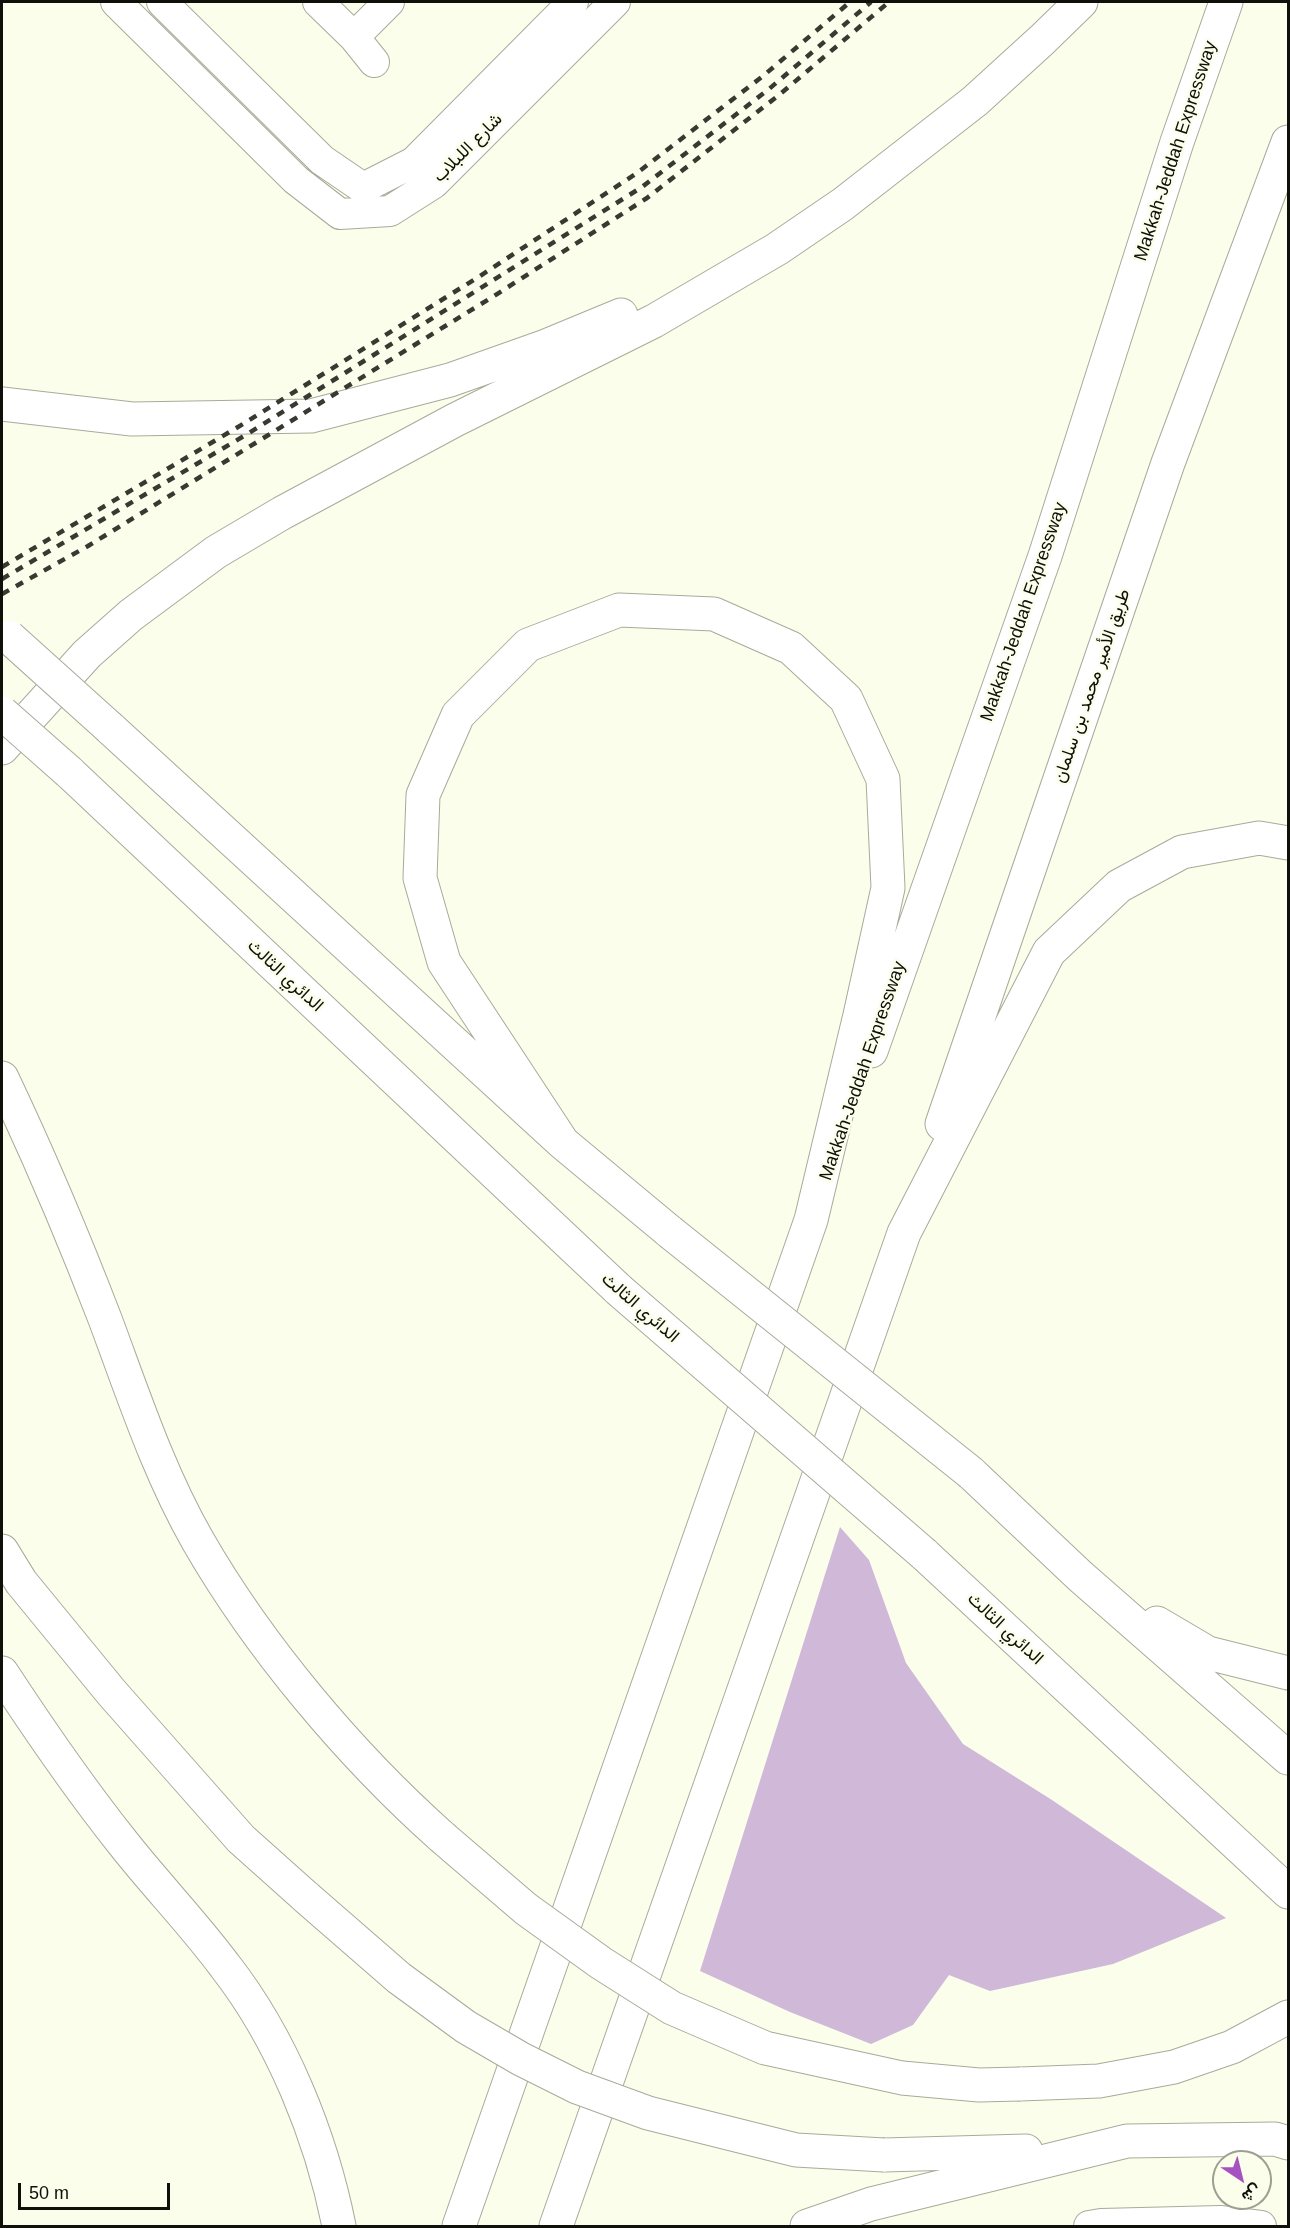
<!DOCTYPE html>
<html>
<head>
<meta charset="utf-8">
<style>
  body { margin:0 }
  #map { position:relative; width:1290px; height:2228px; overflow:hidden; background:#fafeeb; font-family:Arial,Vazirmatn,sans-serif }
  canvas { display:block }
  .frame { position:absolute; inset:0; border:3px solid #0e1009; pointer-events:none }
  .north { position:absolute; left:1212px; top:2150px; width:60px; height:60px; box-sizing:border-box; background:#fafeeb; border:2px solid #9c9f91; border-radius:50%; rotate:145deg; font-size:16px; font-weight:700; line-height:24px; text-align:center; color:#0e1009 }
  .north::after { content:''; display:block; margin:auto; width:21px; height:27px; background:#a652c1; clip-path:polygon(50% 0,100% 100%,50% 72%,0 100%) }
  .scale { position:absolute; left:18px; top:2183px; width:152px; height:27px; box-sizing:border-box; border:3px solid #0e1009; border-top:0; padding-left:8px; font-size:18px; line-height:21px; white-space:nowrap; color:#0e1009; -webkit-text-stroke:4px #fafeeb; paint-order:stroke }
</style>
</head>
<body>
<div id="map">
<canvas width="1290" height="2228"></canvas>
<div class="frame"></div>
<div class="north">ش</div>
<div class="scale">50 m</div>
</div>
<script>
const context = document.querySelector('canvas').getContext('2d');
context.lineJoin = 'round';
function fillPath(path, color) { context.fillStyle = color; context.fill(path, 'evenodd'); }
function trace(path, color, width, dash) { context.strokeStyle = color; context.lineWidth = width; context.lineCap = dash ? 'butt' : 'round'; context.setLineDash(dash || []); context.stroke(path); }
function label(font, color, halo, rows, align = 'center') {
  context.font = font + ' Arial,Vazirmatn,sans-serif'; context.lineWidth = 5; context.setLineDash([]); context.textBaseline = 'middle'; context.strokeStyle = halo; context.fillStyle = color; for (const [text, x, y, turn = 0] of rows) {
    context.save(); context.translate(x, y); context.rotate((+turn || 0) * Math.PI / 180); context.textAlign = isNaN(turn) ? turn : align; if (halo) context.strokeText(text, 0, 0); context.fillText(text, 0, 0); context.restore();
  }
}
const forest = new Path2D(`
  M840,1527l29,33 37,103 57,81 89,56 174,118 -113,46 -123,27 -41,-16 -36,50 -42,19 -81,-32 -90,-41z`);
const minor = new Path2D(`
  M116,2l180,178 44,34 50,-3 44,-28 181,-181
  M162,2l160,158 41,28 51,-26 159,-160
  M318,2l36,35 35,-35
  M354,37l20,25
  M1089,2226l12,-2 119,-3 41,5`);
const highway = new Path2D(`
  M2,404l130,15 179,-3 139,-36 96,-34 75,-31
  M110,728l453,415 107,89
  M2,748l85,-94 44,-39 85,-63 66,-39 173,-93 199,-99 123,-72 66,-45 132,-103 68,-62 38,-37
  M69,772l550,518
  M871,1051l174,-495 132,-414 49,-140
  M2,1078c38,80 71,158 103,241 28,75 53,152 93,222 61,106 152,214 244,296
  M942,1124l226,-661 120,-321
  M971,1473l109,103 208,182
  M2,1551l19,31 91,111 129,146 66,59
  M924,1554l364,338
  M1157,1623l51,30 80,20
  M2,1673c38,58 78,116 121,170 33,42 70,80 102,123 57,73 96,170 114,260
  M1020,2084l79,-3 75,-14 58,-20 56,-30
  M884,2155l142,-4
  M459,2226l352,-1006 49,-205 28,-127 -5,-109 -37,-80 -55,-51 -77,-34 -95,-4 -91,35 -70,70 -35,80 -3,83 24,84 119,181
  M556,2226l348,-993 145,-281 70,-66 63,-34 77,-14 29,5
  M807,2226l64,-22 256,-63 148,-2 13,4`);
const rail = new Path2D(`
  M2,567l241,-143 237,-148 157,-103 126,-97 87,-74
  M2,579l247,-146 393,-246 127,-98 102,-87
  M2,594l86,-48 169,-104 237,-146 153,-98 132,-103 110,-93`);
const highwayBridge = new Path2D(`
  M9,637l101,91
  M2,713l67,59
  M670,1232l301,241
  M619,1290l305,264
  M442,1837l84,72 75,54 71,45 93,40 137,30 77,7 41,-1
  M307,1898l92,80 67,49 55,32 56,28 71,26 148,37 88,5`);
const streetNames = [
  ["شارع اللبلاب",468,148,-45],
  ["Makkah-Jeddah Expressway",1176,151,-72],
  ["Makkah-Jeddah Expressway",1024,612,-71],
  ["طريق الأمير محمد بن سلمان",1092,686,-71],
  ["الدائري الثالث",285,976,43],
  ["Makkah-Jeddah Expressway",863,1071,-71],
  ["الدائري الثالث",640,1308,41],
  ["الدائري الثالث",1005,1629,43]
];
fillPath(forest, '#cfb8d8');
trace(minor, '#a7ab9a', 32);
trace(highway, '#a7ab9a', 35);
trace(minor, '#fff', 30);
trace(highway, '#fff', 33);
trace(rail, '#383a31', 4.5, [8, 8]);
trace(highwayBridge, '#a7ab9a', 35, []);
trace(highwayBridge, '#fff', 33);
label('18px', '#0e1009', '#fafeeb', streetNames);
</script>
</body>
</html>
